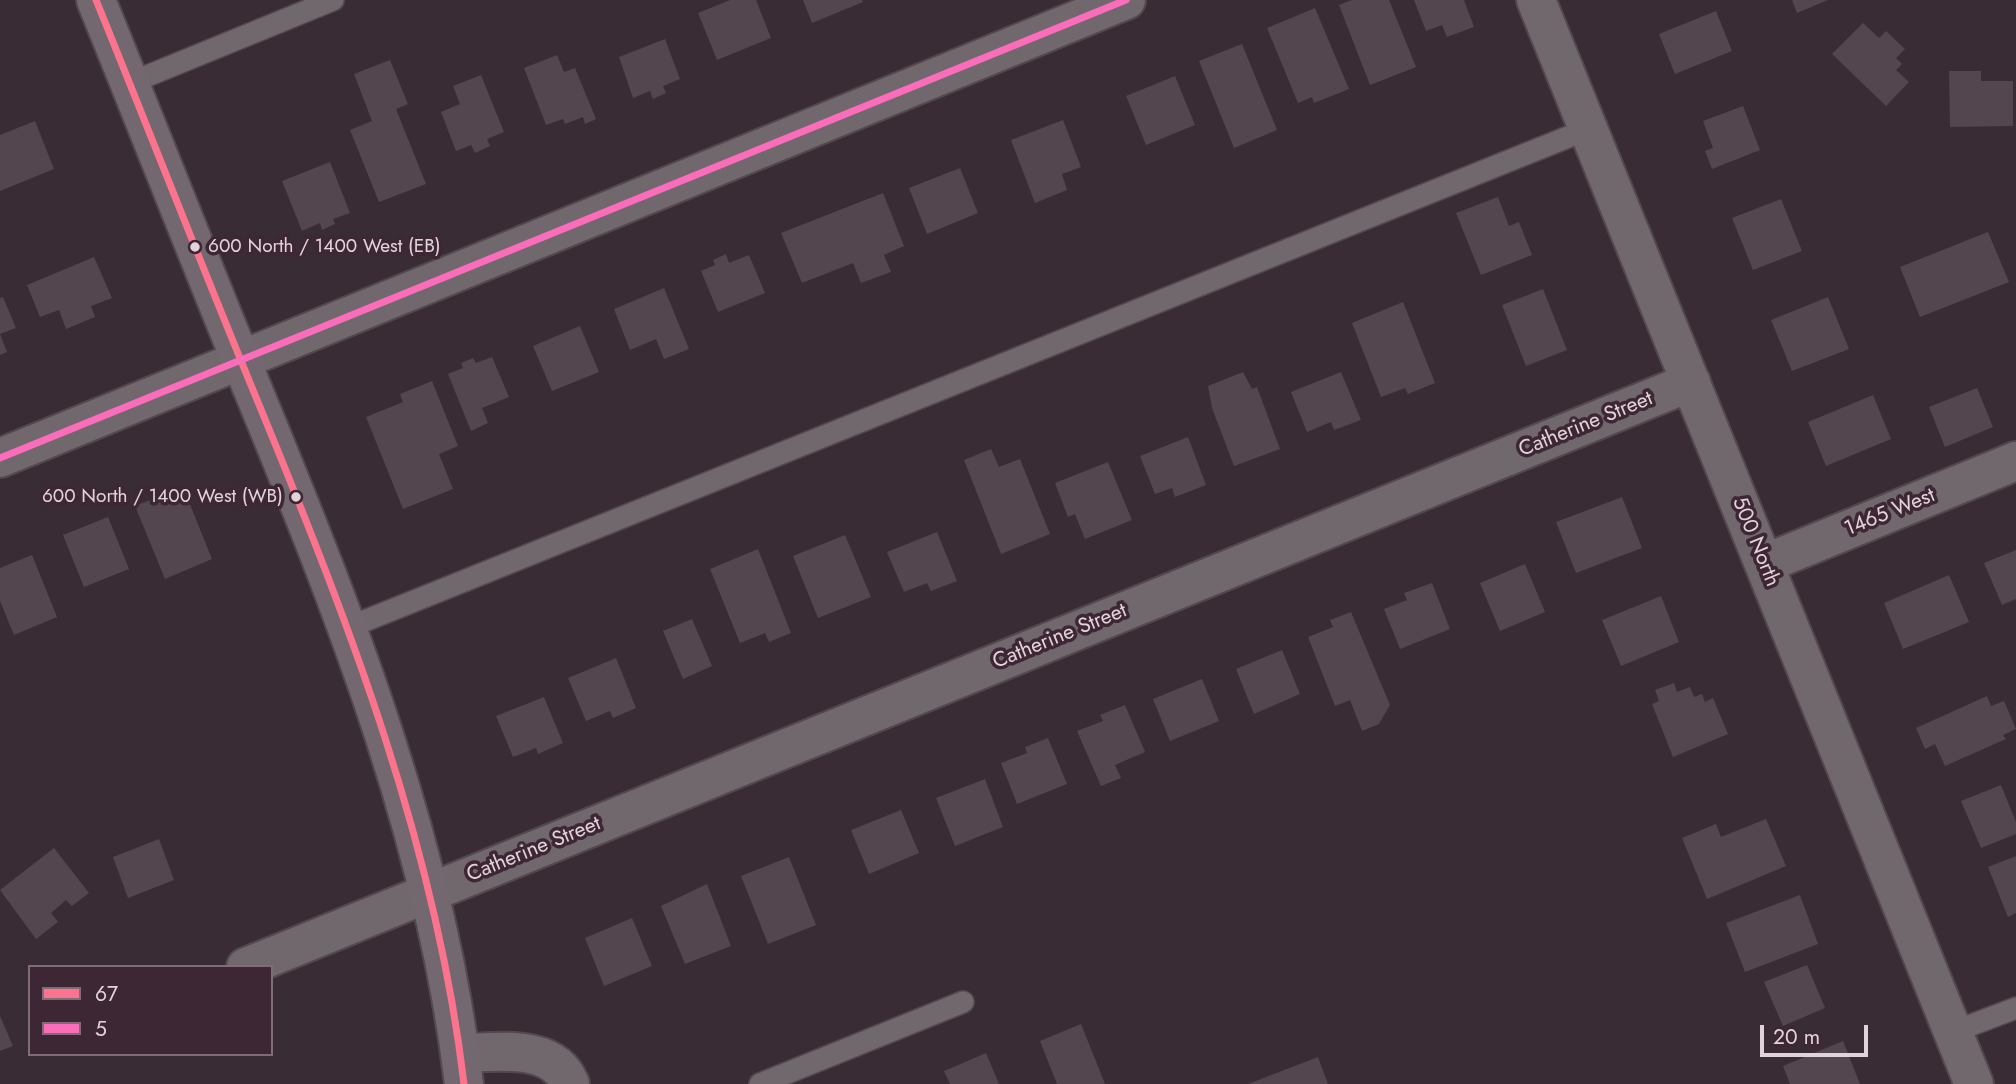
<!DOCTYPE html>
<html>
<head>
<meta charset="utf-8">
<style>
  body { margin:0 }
  #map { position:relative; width:2016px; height:1084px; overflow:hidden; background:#392c34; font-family:Jost,sans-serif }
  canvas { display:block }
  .legend { position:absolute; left:28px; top:965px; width:245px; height:91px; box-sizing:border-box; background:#3e2735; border:2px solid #806c77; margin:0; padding:9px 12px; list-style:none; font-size:21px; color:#e2d3db }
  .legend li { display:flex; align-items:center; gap:14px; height:35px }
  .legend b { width:35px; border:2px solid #806c77 }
  .scale { position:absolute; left:1760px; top:1025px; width:108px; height:32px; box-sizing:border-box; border:4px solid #e2d3db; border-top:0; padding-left:9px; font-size:21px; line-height:24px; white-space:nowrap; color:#e2d3db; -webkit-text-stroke:5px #3e2735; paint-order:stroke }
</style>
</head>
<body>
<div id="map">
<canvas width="2016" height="1084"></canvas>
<ul class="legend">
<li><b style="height:9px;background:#fc738d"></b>67</li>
<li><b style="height:9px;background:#fb6dba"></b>5</li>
</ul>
<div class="scale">20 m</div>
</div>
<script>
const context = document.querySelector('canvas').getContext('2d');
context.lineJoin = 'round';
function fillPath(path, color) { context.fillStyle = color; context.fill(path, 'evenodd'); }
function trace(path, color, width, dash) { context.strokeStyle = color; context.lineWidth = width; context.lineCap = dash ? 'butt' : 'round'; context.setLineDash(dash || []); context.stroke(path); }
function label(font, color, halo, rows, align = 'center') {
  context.font = font + ' Jost,sans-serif'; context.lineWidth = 7; context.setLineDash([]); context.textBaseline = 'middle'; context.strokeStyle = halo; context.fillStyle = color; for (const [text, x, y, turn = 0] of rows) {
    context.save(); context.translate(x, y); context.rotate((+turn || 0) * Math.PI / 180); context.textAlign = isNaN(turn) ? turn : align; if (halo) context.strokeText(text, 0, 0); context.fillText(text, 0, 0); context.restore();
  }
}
const building = new Path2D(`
  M730,0h26l15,38 -54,22 -19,-47z
  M803,0h59l1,2 -51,21z
  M1352,0h37l27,67 -46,18 -31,-80z
  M1414,0h50l10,27 -27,10 -5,-12 -16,6z
  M1792,0h36l-31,13z
  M1315,8l34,81 -35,14 -2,-6 -14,6 -31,-75z
  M1716,11l16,40 -57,23 -16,-40z
  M1863,23l16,15 7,-7 19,18 -9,9 6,6 -6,6 13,12 -23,24 -54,-52z
  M665,39l15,40 -17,7 3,7 -13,6 -3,-8 -17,7 -14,-41z
  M1242,44l35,86 -43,18 -35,-87z
  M557,55l7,17 11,-4 21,51 -11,5 -2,-7 -18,7 -2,-5 -17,6 -22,-57z
  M390,60l18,44 -12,5 30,75 -47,18 -29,-72 22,-9 -18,-47z
  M1949,71h32v10h32v45l-63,1z
  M481,75l23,57 -17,7 3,7 -15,7 -4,-8 -15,6 -15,-39 19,-8 -7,-18z
  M1175,76l20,49 -49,20 -20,-49z
  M1743,106l17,44 -48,19 -7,-18 8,-3 -10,-27z
  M1063,120l18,47 -19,7 5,16 -32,13 -24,-63z
  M35,121l19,48 -54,22v-56z
  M330,162l20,51 -17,6 2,5 -13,6 -2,-7 -18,8 -20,-50z
  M960,168l18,45 -51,21 -18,-46z
  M883,193l21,53 -20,9 7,17 -30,11 -8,-20 -51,20 -21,-50z
  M1498,197l11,29 10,-4 13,33 -51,20 -25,-62z
  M1781,199l21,52 -49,19 -21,-52z
  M1988,232l21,50 -89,35 -20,-50z
  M726,254l3,9 20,-8 16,38 -47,19 -17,-41 14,-6 -2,-5z
  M94,257l18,41 -21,8 4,11 -29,12 -7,-19 -19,7 -13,-32z
  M664,288l25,61 -25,10 -8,-20 -26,11 -16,-41z
  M1543,289l24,61 -41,16 -24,-61z
  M3,297l13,31 -16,6 7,18 -7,3v-57z
  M1828,297l21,52 -57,22 -21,-51z
  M1403,302l32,81 -27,11 -3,-6 -24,9 -29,-74z
  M580,326l19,46 -47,19 -19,-45z
  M492,357l17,40 -27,11 6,15 -17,8 -23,-57 15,-6 -2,-5 12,-5 3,5z
  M1243,372l9,17 5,-2 23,62 -46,17 -22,-58 -4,-22z
  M1341,372l20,48 -27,10 -3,-8 -24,10 -16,-40z
  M432,381l26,65 -19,8 14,35 -50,20 -37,-92 37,-15 -3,-8z
  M1977,388l16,39 -48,20 -16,-40z
  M1873,395l18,44 -65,27 -18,-44z
  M1188,437l18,48 -31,12 -3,-9 -17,6 -15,-38z
  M991,449l8,18 21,-8 30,75 -49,20 -37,-94z
  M1108,462l24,58 -47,19 -10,-25 -7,3 -13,-34z
  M183,487l29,72 -47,20 -30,-73z
  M1622,497l20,51 -66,25 -20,-51z
  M108,517l21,52 -45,18 -21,-52z
  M937,532l20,49 -26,10 -4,-8 -23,9 -17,-40z
  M845,535l26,62 -53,21 -25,-62z
  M758,549l33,84 -22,9 -4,-9 -25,10 -30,-74z
  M2016,550v49l-14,6 -18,-42z
  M32,555l25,62 -43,18 -14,-34v-33z
  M1525,564l20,48 -45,19 -20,-48z
  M1949,575l20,47 -66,27 -19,-46z
  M1432,583l18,46 -50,20 -16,-40 23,-9 -3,-7z
  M1661,596l18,46 -58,24 -19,-46z
  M1351,612l39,93 -11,19 -17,7 -12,-31 -15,6 -27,-69 25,-10 -3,-7z
  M692,619l20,47 -29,13 -20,-48z
  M1282,650l18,44 -46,20 -18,-45z
  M616,658l20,50 -23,10 -3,-7 -24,10 -18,-43z
  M1202,679l17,42 -49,20 -17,-42z
  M1674,683l3,9 13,-5 4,10 8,-3 3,8 8,-4 15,36 -55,23 -21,-53 7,-3 -4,-11z
  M1987,696l4,10 13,-5 12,28 -13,6 3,4 -61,27 -10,-22 -10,5 -9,-21z
  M544,697l19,46 -25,11 -2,-6 -23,9 -17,-41z
  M1125,705l20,47 -30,13 6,13 -20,8 -24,-55 26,-10 -3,-6z
  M1048,738l19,46 -50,20 -16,-41 26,-10 -2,-6z
  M985,779l18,48 -48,19 -19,-48z
  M2001,785l15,37v12l-35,14 -20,-47z
  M901,810l18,43 -50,21 -18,-44z
  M1766,819l20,47 -79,33 -25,-61 34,-14 5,13z
  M159,839l15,41 -46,18 -15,-41z
  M54,848l35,45 -17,13 -6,-6 -15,13 7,9 -22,17 -36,-49z
  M2016,856v57l-8,4 -20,-50z
  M789,857l27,68 -48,19 -27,-68z
  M707,884l24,62 -46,18 -24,-58z
  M1800,895l18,49 -73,28 -19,-49z
  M632,918l20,48 -48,20 -19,-48z
  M1807,965l18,43 -42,18 -19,-44z
  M0,1016l13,30 -13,5z
  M1081,1024l24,60h-48l-17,-43z
  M1843,1041l17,43h-70l-7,-18z
  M986,1053l13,31h-49l-6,-13z
  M1318,1057l10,27h-80z`);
const service = new Path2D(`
  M130,83l203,-83
  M347,628l1241,-499
  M1953,1032l63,-24
  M760,1084l203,-82`);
const minor = new Path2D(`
  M1536,0l438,1084
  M0,458l1126,-458
  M1764,564l252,-103
  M246,967l1445,-585
  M460,1053c37,0 93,-11 110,31`);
const secondary = new Path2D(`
  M96,0c55,135 108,272 164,407 90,219 176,440 204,677`);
const bus1 = new Path2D(`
  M96,0c55,135 108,272 164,407 90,219 176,440 204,677`);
const bus2 = new Path2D(`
  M0,458l1126,-458`);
const markers = [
  [195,247,6,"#e2d3db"],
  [296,497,6,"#e2d3db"]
];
const busNames = [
  ["600 North / 1400 West (EB)",208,247],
  ["600 North / 1400 West (WB)",283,497,"right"]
];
const streetNames = [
  ["Catherine Street",1586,425,-22],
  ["1465 West",1890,513,-22],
  ["500 North",1755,542,68],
  ["Catherine Street",1060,637,-22],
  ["Catherine Street",534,850,-22]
];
fillPath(building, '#54464f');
trace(service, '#53484e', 24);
trace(minor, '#53484e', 42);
trace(secondary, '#53484e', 42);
trace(service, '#70686c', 21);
trace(minor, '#70686c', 38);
trace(secondary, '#746870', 38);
trace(bus1, '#fc738d', 7);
trace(bus2, '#fb6dba', 7);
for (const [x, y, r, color] of markers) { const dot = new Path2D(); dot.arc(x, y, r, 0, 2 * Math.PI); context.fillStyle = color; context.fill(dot); trace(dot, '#3e2735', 2.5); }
label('19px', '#e2d3db', '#3e2735', busNames, 'left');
label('21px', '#e2d3db', '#3e2735', streetNames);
</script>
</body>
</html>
